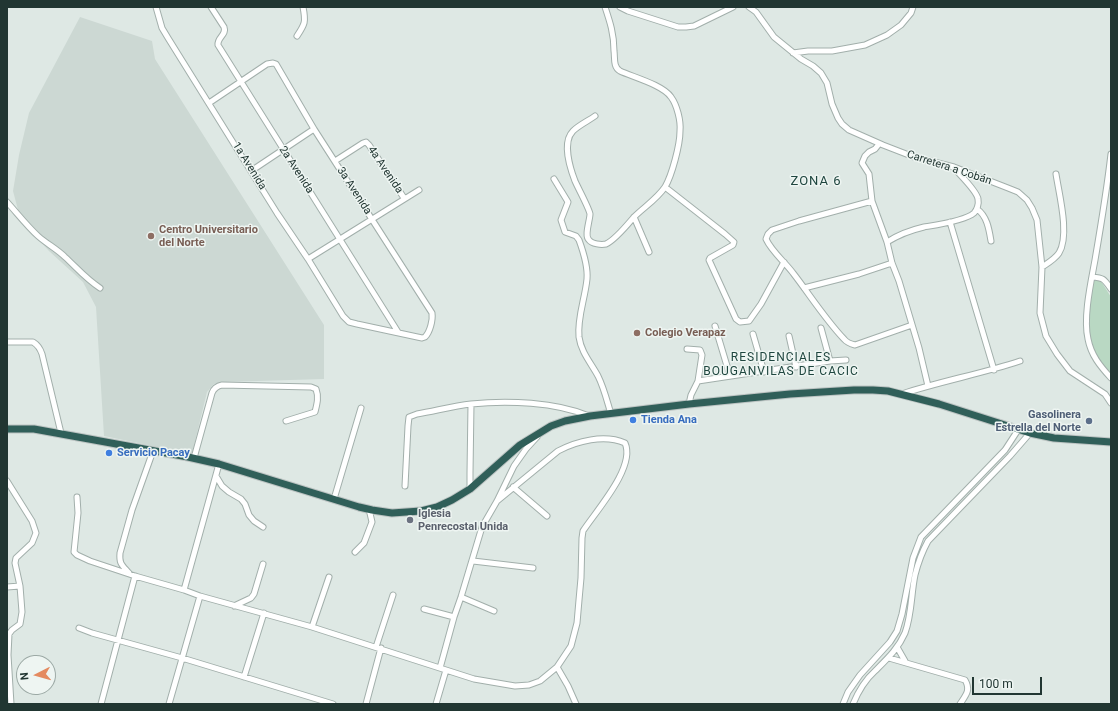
<!DOCTYPE html>
<html>
<head>
<meta charset="utf-8">
<style>
  body { margin:0 }
  #map { position:relative; width:1118px; height:711px; overflow:hidden; background:#dee8e4; font-family:Roboto,sans-serif }
  canvas { display:block }
  .frame { position:absolute; inset:0; border:8px solid #213632; pointer-events:none }
  .north { position:absolute; left:16px; top:655px; width:40px; height:40px; box-sizing:border-box; background:#eef5f2; border:1px solid #9ca9a5; border-radius:50%; rotate:264deg; font-size:11px; font-weight:700; line-height:16px; text-align:center; color:#213632 }
  .north::after { content:''; display:block; margin:auto; width:14px; height:18px; background:#e48a60; clip-path:polygon(50% 0,100% 100%,50% 72%,0 100%) }
  .scale { position:absolute; left:972px; top:677px; width:70px; height:18px; box-sizing:border-box; border:2px solid #213632; border-top:0; padding-left:5px; font-size:12px; line-height:14px; white-space:nowrap; color:#213632; -webkit-text-stroke:3px #eef5f2; paint-order:stroke }
</style>
</head>
<body>
<div id="map">
<canvas width="1118" height="711"></canvas>
<div class="frame"></div>
<div class="north">N</div>
<div class="scale">100 m</div>
</div>
<script>
const context = document.querySelector('canvas').getContext('2d');
context.lineJoin = 'round';
function fillPath(path, color) { context.fillStyle = color; context.fill(path, 'evenodd'); }
function trace(path, color, width, dash) { context.strokeStyle = color; context.lineWidth = width; context.lineCap = dash ? 'butt' : 'round'; context.setLineDash(dash || []); context.stroke(path); }
function label(font, color, halo, rows, align = 'center') {
  context.font = font + ' Roboto,sans-serif'; context.lineWidth = 3; context.setLineDash([]); context.textBaseline = 'middle'; context.strokeStyle = halo; context.fillStyle = color; for (const [text, x, y, turn = 0] of rows) {
    context.save(); context.translate(x, y); context.rotate((+turn || 0) * Math.PI / 180); context.textAlign = isNaN(turn) ? turn : align; if (halo) context.strokeText(text, 0, 0); context.fillText(text, 0, 0); context.restore();
  }
}
const built = new Path2D(`
  M80,17l72,24 3,18 169,266v54l-100,3 -10,2 -7,8 -15,62 -88,-18 -8,-129 -13,-25 -34,-31 -28,-30 -8,-30 6,-36 10,-42z`);
const green = new Path2D(`
  M1094,278h5l12,19v83c-5,-9 -12,-18 -16,-27 -12,-24 -5,-51 -1,-75z`);
const minor = new Path2D(`
  M156,7l6,21 6,10 109,175 31,46 35,57 6,6 8,2 65,14 3,-1c5,-5 8,-17 7,-24l-118,-184 -38,-65 -3,-1 -6,1 -58,39
  M211,7l13,20c3,8 -7,10 -6,18l180,287
  M620,7l8,4 50,16h8l8,-1 39,-19
  M749,7l7,5 18,25 27,22 12,7 8,7 6,10 5,21 6,14 4,6 7,6 34,15 31,12 40,10 54,21 10,4 9,8 5,8 5,12 5,47 -2,46 6,23 11,18 13,17 35,23 6,9
  M297,36c8,-12 9,-14 6,-29
  M793,53l15,-2h24l33,-6 22,-10 14,-10 10,-12 2,-6
  M595,116c-7,5 -16,9 -22,15 -11,11 -3,37 2,50 3,7 14,27 15,33 0,6 -6,22 -1,26 3,4 12,5 17,4 9,-4 22,-20 28,-27 10,-10 23,-18 31,-30 7,-12 15,-42 15,-56 1,-10 -3,-26 -9,-34 -8,-12 -38,-20 -51,-26 -7,-4 -5,-13 -6,-20 0,-17 -4,-29 -9,-44
  M879,144l-4,5 -6,3 -4,4 -3,7 7,11 3,27 15,41 5,21 7,18 20,67 9,38
  M1111,154c-4,35 -10,71 -16,106 -4,22 -12,57 -7,79 3,16 12,27 23,39
  M335,161l28,-18 3,-1 3,3 35,53
  M251,171l63,-42
  M554,179l14,23 -7,18 4,12 11,4 3,4c4,11 9,28 8,39 -2,20 -10,39 -8,58 2,15 12,26 19,39 6,12 9,25 13,38
  M665,187l60,47 9,8 -1,3 -23,13 -1,2 27,59 4,3 9,-1 12,-17 23,-42
  M872,201l-73,20 -27,9 -4,4 -2,5c6,13 19,23 27,34 17,22 32,46 51,66 3,4 7,5 11,6l57,-20
  M7,202c10,11 20,24 31,34 9,8 19,13 27,21 12,11 21,22 35,31
  M977,209c10,7 12,20 14,32
  M634,217l15,35
  M950,222l44,148
  M887,242c11,-7 24,-12 37,-15 12,-2 41,-6 50,-14 3,-3 5,-9 4,-14 -1,-8 -18,-24 -24,-31
  M308,259l111,-69
  M1042,267c6,-4 13,-8 17,-14 11,-18 0,-59 -3,-79
  M1092,277c12,1 12,2 19,12
  M804,288l55,-14 33,-11
  M715,326l15,50
  M821,328l9,33
  M753,334l11,38
  M789,336l7,31
  M7,342h26c5,3 7,6 9,12l19,79
  M687,349l13,1 2,5 -4,26 -7,14 -2,9
  M698,381l132,-20 16,-1
  M902,394c39,-13 79,-20 118,-33
  M194,458l18,-65c2,-5 5,-7 10,-8l89,2 5,2c3,8 1,15 -1,23l-29,9
  M216,476l6,10 7,6 12,7 4,5 4,11 5,6 9,6
  M7,481l25,40 4,12 -4,10 -16,15 -1,5 5,23 2,26 -2,12 -8,6 -3,4 -1,21 3,49
  M405,486l3,-60 1,-9 8,-3c18,-3 36,-8 54,-10 36,-4 85,-2 118,12
  M513,487l34,29
  M470,489v-16l1,-69
  M77,497l1,16 -4,39 3,3 13,6 45,15 49,14 16,6 112,31 162,52 41,7 14,-1 11,-4 17,-14 14,-21 6,-23 2,-23 2,-22 1,-40 1,-7c13,-20 53,-64 42,-88 -21,-9 -48,-2 -67,8l-61,50
  M334,499l27,-91
  M355,552l9,-9 8,-21 -3,-13
  M473,561l60,7
  M129,573c-7,-8 -10,-9 -9,-20l12,-43 21,-59
  M7,587l13,-1
  M184,590l35,-126
  M461,597l33,14
  M234,606l17,-8 3,-4 9,-30
  M424,609l30,8
  M312,627l17,-50
  M79,628l13,5 90,25 151,46
  M376,647l17,-52
  M897,647l8,14
  M889,658l76,22c6,10 1,15 -5,24
  M557,667l11,19 8,18
  M440,668l14,-51 7,-20 21,-70 15,-26 17,-35 12,-17 11,-12
  M244,677l20,-64
  M101,704l34,-128
  M169,704l31,-108
  M366,704l15,-56
  M436,704l10,-34
  M843,704l5,-12 12,-17 30,-33 7,-11 5,-17 11,-56 8,-21 84,-87 13,-20
  M853,704c5,-12 12,-24 22,-33 12,-12 23,-22 30,-38 7,-19 6,-39 10,-58 3,-12 7,-23 13,-34l82,-85 20,-23`);
const highway = new Path2D(`
  M7,429h27l154,28 31,7 140,43 13,3 20,3 29,-2 16,-4 15,-7 18,-11 50,-44 31,-19 14,-5 25,-5 99,-12 101,-10 64,-4h19l15,1 51,13 91,29 24,5 57,4`);
const markers = [
  [151,236,4,"#8d6e63"],
  [637,333,4,"#8d6e63"],
  [633,420,4,"#3f7fe0"],
  [1089,421,4,"#5c6f8a"],
  [109,453,4,"#3f7fe0"],
  [410,520,4,"#6b7280"]
];
const streetNames = [
  ["1a Avenida",249,166,58],
  ["Carretera a Cobán",949,168,18],
  ["2a Avenida",296,170,57],
  ["4a Avenida",385,170,56],
  ["3a Avenida",354,191,57]
];
const educationNames = [
  ["Centro Universitario",159,230],
  ["del Norte",159,243],
  ["Colegio Verapaz",645,333]
];
const serviceNames = [
  ["Gasolinera",1081,415],
  ["Estrella del Norte",1081,428]
];
const shopNames = [
  ["Tienda Ana",641,420],
  ["Servicio Pacay",117,453]
];
const worshipNames = [
  ["Iglesia",418,514],
  ["Penrecostal Unida",418,527]
];
const neighbourhoodNames = [
  ["RESIDENCIALES",781,358],
  ["BOUGANVILAS DE CACIC",781,372]
];
const quarterNames = [
  ["ZONA 6",816,182]
];
fillPath(built, '#ccd8d3');
fillPath(green, '#b9d8c3');
trace(minor, '#a2afab', 7);
trace(highway, '#bcc3c2', 9);
trace(minor, '#fff', 5);
trace(highway, '#305f59', 7);
for (const [x, y, r, color] of markers) { const dot = new Path2D(); dot.arc(x, y, r, 0, 2 * Math.PI); context.fillStyle = color; context.fill(dot); trace(dot, '#eef5f2', 1.5); }
label('11px', '#213632', '#eef5f2', streetNames);
label('bold 11px', '#785e54', '#eef5f2', educationNames, 'left');
label('bold 11px', '#4e5e75', '#eef5f2', serviceNames, 'right');
label('bold 11px', '#366cbe', '#eef5f2', shopNames, 'left');
label('bold 11px', '#5b616d', '#eef5f2', worshipNames, 'left');
context.letterSpacing = '1px';
label('12px', '#1f463f', '#eef5f2', neighbourhoodNames);
context.letterSpacing = '0px';
context.letterSpacing = '1px';
label('13px', '#1f463f', '#eef5f2', quarterNames);
context.letterSpacing = '0px';
</script>
</body>
</html>
